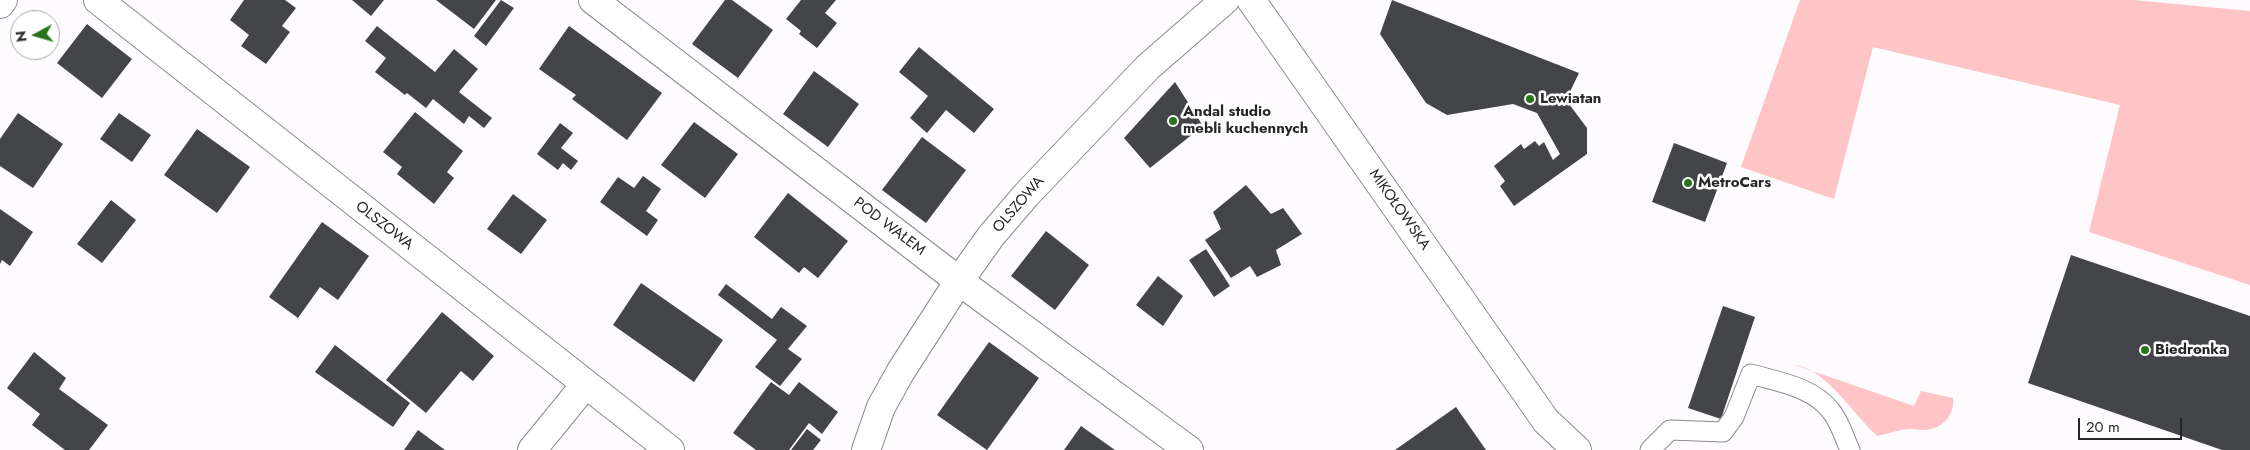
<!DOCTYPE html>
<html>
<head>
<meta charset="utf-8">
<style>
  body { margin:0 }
  #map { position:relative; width:2250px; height:450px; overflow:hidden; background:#fdfbfe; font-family:Jost,sans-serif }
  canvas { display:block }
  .north { position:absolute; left:10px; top:10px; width:50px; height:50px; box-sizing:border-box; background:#fff; border:1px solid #a9a9a9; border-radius:50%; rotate:264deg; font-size:14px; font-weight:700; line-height:20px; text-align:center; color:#282728 }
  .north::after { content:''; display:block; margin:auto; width:18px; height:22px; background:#28751b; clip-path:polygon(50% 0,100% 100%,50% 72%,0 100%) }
  .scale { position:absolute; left:2078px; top:418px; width:104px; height:22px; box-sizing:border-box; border:2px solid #282728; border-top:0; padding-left:6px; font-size:15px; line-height:18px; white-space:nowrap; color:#282728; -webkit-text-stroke:4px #fff; paint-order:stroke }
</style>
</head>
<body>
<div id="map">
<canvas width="2250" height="450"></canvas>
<div class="north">N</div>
<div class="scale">20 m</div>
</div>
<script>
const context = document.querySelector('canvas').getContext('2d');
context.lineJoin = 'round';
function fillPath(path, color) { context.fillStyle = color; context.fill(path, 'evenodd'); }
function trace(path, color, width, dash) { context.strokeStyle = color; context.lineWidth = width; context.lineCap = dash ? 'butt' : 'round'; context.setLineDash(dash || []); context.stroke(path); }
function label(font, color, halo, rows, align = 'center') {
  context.font = font + ' Jost,sans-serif'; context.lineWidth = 5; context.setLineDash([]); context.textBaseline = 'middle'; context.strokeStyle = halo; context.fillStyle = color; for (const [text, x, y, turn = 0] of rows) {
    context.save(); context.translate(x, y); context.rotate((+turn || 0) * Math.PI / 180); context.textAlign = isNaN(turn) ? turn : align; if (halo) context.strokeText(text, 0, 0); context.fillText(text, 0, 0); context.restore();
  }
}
const green = new Path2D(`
  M1800,0h333l117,11v274l-161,-53 31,-127 -247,-58 -39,152 -93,-32z
  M1792,364l122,42 7,-15 32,7c2,18 -12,32 -30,32 -4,0 -8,-1 -12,-1 -11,0 -23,5 -34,7 -22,-21 -38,-47 -63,-64 -6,-4 -15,-6 -22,-8z`);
const building = new Path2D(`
  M244,0h41l11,8 -14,18 8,6 -24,32 -25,-18 8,-11 -19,-15z
  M352,0h32l-13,16z
  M436,0h60l-22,29z
  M501,0l13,8 -28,38 -12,-10z
  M725,0h7l41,30 -35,48 -46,-34z
  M801,0h35l-11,13 12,10 -20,25 -18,-14 2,-3 -15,-12z
  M1392,0l187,73 -13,27 21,28v26l-73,52 -14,-20 5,-5 -11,-15 27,-22 3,5 11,-8 4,5 5,-4 9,18 7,-6 -23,-41 -24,-9 -66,11 -21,-12 -46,-69z
  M87,24l45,35 -30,39 -45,-35z
  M377,26l58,46 19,-23 24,20 -19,23 33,26 -8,10 -15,-12 -5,8 -31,-25 -7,9 -19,-15 -2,2 -30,-23 11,-14 -21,-17z
  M569,26l93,67 -35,47 -55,-41 4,-4 -37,-26z
  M919,47l75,62 -20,24 -28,-23 -19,23 -17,-15 18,-22 -29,-24z
  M814,71l45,33 -31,43 -45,-33z
  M1175,82l28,44 -53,42 -26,-30z
  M415,112l48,39 -16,21 7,6 -20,26 -37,-30 5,-7 -19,-15z
  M18,113l45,31 -30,44 -33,-22v-27z
  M119,113l32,22 -19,27 -32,-23z
  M694,122l44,32 -33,44 -44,-33z
  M560,123l13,10 -12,15 17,13 -7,9 -8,-7 -5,7 -21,-16z
  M197,129l53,38 -33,46 -53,-38z
  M922,137l44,33 -40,53 -44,-33z
  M1674,143l53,20 -22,59 -53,-20z
  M643,176l18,13 -15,22 12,9 -11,16 -47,-34 18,-25 16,11z
  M1246,185l25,29 12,-6 19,26 -26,16 5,15 -24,12 -7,-11 -19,12 -26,-38 16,-11 -8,-17z
  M788,193l60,48 -30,37 -14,-11 -5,6 -45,-36z
  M513,194l34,26 -26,34 -34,-25z
  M111,200l25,20 -34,43 -25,-19z
  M0,209l33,23 -23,34 -8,-6 -2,4z
  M322,222l47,34 -31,44 -18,-13 -22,31 -29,-21z
  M1046,231l43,34 -34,45 -44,-34z
  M1206,249l24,37 -16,11 -25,-37z
  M2071,255l179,61v134h-28l-194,-67z
  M1158,276l25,20 -20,30 -27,-21z
  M641,283l82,57 -29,42 -81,-57z
  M726,284l46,35 9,-12 26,19 -19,23 14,10 -22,27 -25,-19 22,-27 -59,-45z
  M1723,306l32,11 -34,102 -33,-11z
  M442,312l52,44 -21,25 -12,-10 -35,42 -40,-33z
  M989,342l50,36 -52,72 -50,-35z
  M335,345l75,58 -17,24 -78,-55z
  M34,352l32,26 -7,11 49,36 -19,25h-24l-33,-25 8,-11 -33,-26z
  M771,382l18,13 10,-13 39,30 -16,22 -13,-11 -20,27h-33l-23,-17z
  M1456,407l30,43h-91z
  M1081,426l34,24h-51z
  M807,429l14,11 -8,10h-22z
  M418,430l27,20h-41z`);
const service = new Path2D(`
  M1650,450l20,-20 53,2 11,-15 17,-43c28,8 62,13 80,37 9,11 13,26 19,39`);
const minor = new Path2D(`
  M98,0l572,450
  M593,0l366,281 230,169
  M0,4l3,-4
  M532,450l53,-65
  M866,450l15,-43 20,-36 58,-90 32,-45 36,-42 121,-127 77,-67`);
const secondary = new Path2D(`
  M1251,0l295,421 31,29`);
const markers = [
  [1530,99,5,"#28751b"],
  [1173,121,5,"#28751b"],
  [1688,183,5,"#28751b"],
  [2145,350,5,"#28751b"]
];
const poiNames = [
  ["Lewiatan",1540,99],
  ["Andal studio",1183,112],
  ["mebli kuchennych",1183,129],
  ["MetroCars",1698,183],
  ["Biedronka",2155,350]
];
const streetNames = [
  ["OLSZOWA",1019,205,-49],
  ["MIKOŁOWSKA",1399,210,55],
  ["OLSZOWA",384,226,38],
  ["POD WAŁEM",889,227,37]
];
fillPath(green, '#fec4c6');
fillPath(building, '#444549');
trace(service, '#8c8a8e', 21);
trace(minor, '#8c8a8e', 30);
trace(secondary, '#8c8a8e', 30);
trace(service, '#fff', 19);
trace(minor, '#fff', 28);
trace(secondary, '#fff', 28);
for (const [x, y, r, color] of markers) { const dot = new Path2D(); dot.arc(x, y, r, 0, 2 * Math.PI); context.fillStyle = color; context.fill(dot); trace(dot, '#fff', 2); }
label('bold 15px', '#282728', '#fff', poiNames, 'left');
label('15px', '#282728', '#fff', streetNames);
</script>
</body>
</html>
